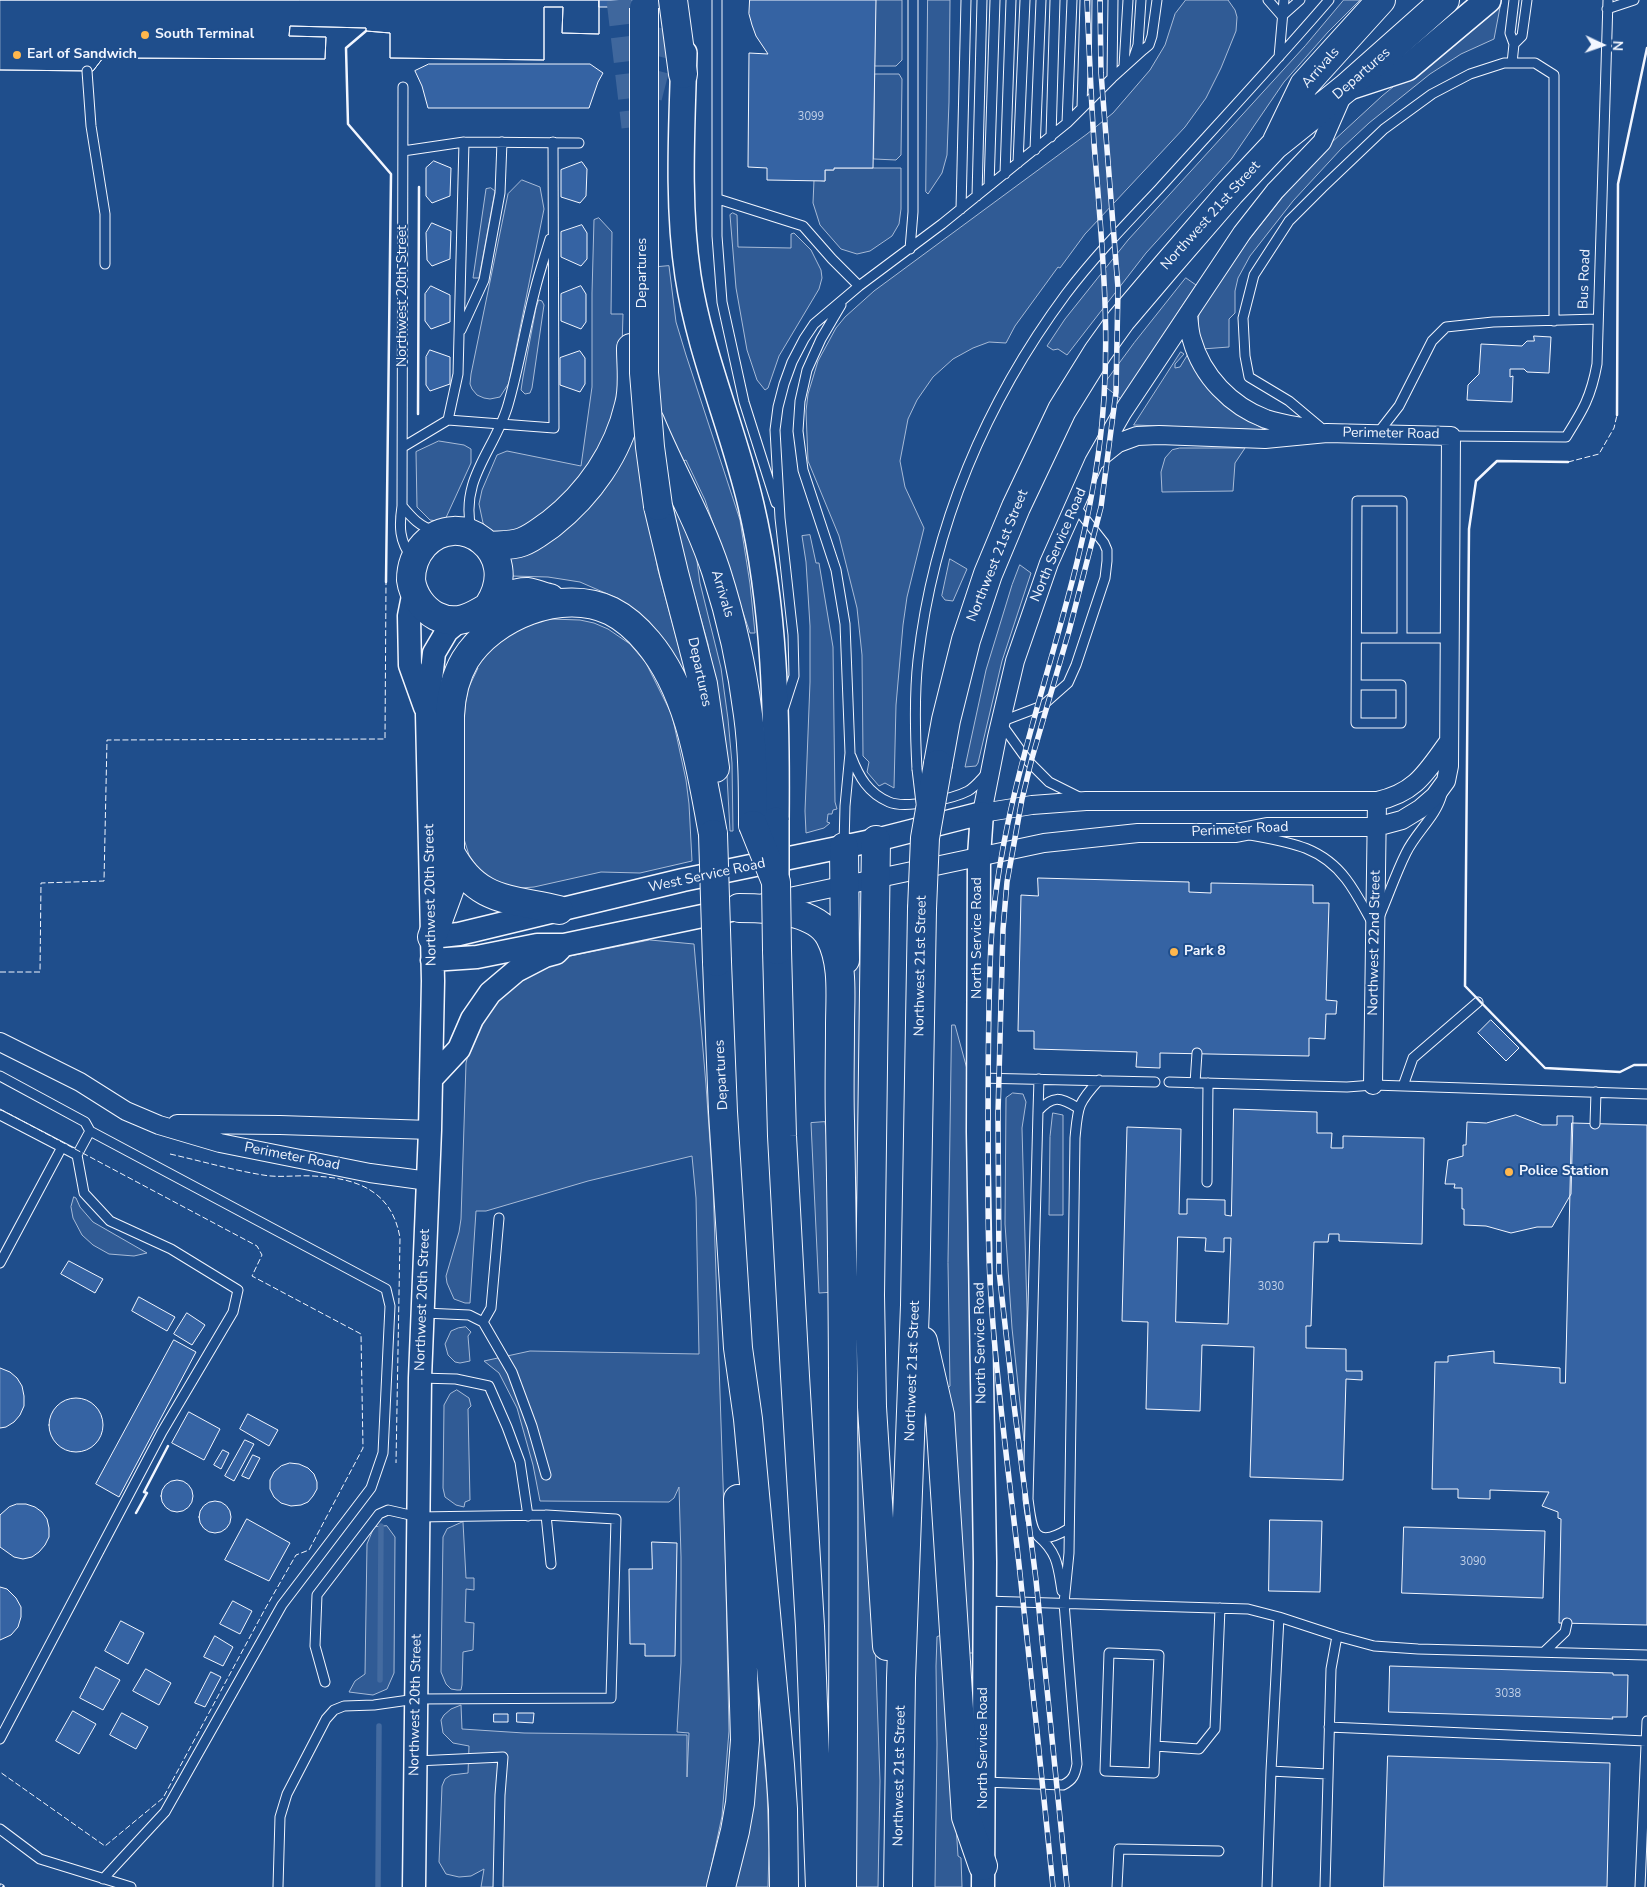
<!DOCTYPE html>
<html>
<head>
<meta charset="utf-8">
<style>
  body { margin:0 }
  #map { position:relative; width:1647px; height:1887px; overflow:hidden; background:#1f4e8c; font-family:"Nunito Sans",sans-serif }
  canvas { display:block }
  .north { position:absolute; left:1577px; top:20px; width:50px; height:50px; -webkit-text-stroke:4px #1f4e8c; paint-order:stroke; rotate:93deg; font-size:14px; font-weight:700; line-height:20px; text-align:center; color:#f2f6ff }
  .north::after { content:''; display:block; margin:auto; width:18px; height:22px; background:#f2f6ff; clip-path:polygon(50% 0,100% 100%,50% 72%,0 100%) }
</style>
</head>
<body>
<div id="map">
<canvas width="1647" height="1887"></canvas>
<div class="north">N</div>
</div>
<script>
const context = document.querySelector('canvas').getContext('2d');
context.lineJoin = 'round';
function fillPath(path, color) { context.fillStyle = color; context.fill(path, 'evenodd'); }
function trace(path, color, width, dash) { context.strokeStyle = color; context.lineWidth = width; context.lineCap = dash ? 'butt' : 'round'; context.setLineDash(dash || []); context.stroke(path); }
function label(font, color, halo, rows, align = 'center') {
  context.font = font + ' "Nunito Sans",sans-serif'; context.lineWidth = 4; context.setLineDash([]); context.textBaseline = 'middle'; context.strokeStyle = halo; context.fillStyle = color; for (const [text, x, y, turn = 0] of rows) {
    context.save(); context.translate(x, y); context.rotate((+turn || 0) * Math.PI / 180); context.textAlign = isNaN(turn) ? turn : align; if (halo) context.strokeText(text, 0, 0); context.fillText(text, 0, 0); context.restore();
  }
}
const built = new Path2D(`
  M876,0h26v60l-6,6h-21z
  M928,0h22l-1,102 -2,53 -5,18 -14,21 -2,-2z
  M1186,0h42l7,10 2,7 -1,14 -15,37 -15,30 -21,29 -100,107 -25,34 -2,-1 -43,59 -9,17 -17,-1 -16,6 -20,11 -20,18 -16,23 -9,19 -8,42 5,26 19,41 -17,69 -4,28 -7,80 -2,83 -9,-5 -6,3 -12,-14 2,-10 -6,-6 -1,-101 -5,-47 -18,-72 -31,-75 -2,-50 2,-17 10,-33 18,-33 9,-11 29,-26 213,-157 26,-21 37,-43 15,-25 10,-31z
  M1344,0h16l-32,32 -44,50 -52,76 -86,95 -79,102 -9,-6 -5,1 -6,-4 18,-27 63,-79 177,-194z
  M1501,2l-7,37 -33,15 -31,20 -61,49 -28,26 -48,52 -43,55 -12,22 -3,13v22l-6,6v28l-27,2 -4,-25 1,-11 48,-71 42,-53 42,-46 51,-47 74,-61 38,-25z
  M875,74h24l3,5 -1,76 -5,5 -22,-1z
  M834,168h67v41l-2,15 -7,12 -22,15 -13,3 -16,-5 -21,-24 -7,-22 1,-23 11,1v-11h8z
  M522,180l18,7 4,22 -35,174 -9,14 -10,2 -6,-1 -7,-3 -5,-6 -2,-5 1,-10 37,-180z
  M491,188l4,3 -16,87h-6l13,-89z
  M733,213l4,2 1,32 53,1v-14l3,-1 17,17 10,20 1,8 -3,11 -40,67 -11,32 -3,2 -8,-10 -10,-30 -11,-62 -6,-73z
  M599,218l13,14 -1,82h12l-2,67 -6,40 -45,72 -31,26 -30,16 -14,-1 -7,-5 -5,-6 -4,-19 3,-14 15,-35 10,-4 74,15 11,-79v-94l2,-73z
  M669,266l7,56 10,33 54,165 10,64 5,49h-5l-45,-133 -19,-40 -3,1 -20,-41 -3,-14 -3,-46 1,-93z
  M1186,278l10,7 -75,114 -18,-14 31,-42z
  M539,300l3,1 2,4 -12,83 -2,5 -5,1 -4,-4 2,-13 13,-69z
  M1181,352l3,2 -9,10v4l5,-1 8,-13 9,19 27,30 9,8 32,19 -131,-5z
  M633,419l11,77 14,74 29,107 -5,3 -30,-52 -33,-29 -39,-17 -32,-5 -37,-1 -3,-18z
  M439,441l25,4 7,4v14l-27,59 -14,-2 -13,-13 -1,-55z
  M1180,448h65l-10,15 -2,28 -71,1 -1,-20 4,-14 7,-8z
  M671,496l25,58 4,29 21,85 7,51 4,44 1,68h-3l-3,-55 -10,-83 -9,-49 -26,-93z
  M810,535l6,28h3l14,84 2,155 2,7 -4,1 -1,4h-4l-1,8 3,1 -6,5 -18,5 -1,-22 5,-129v-56l-4,-64 -4,-26z
  M950,559l17,10 -14,32 -8,-1 -3,-4z
  M1020,565l11,8 -29,88 -24,102 -2,3 -11,1 21,-97 26,-85z
  M550,619l30,1 14,3 14,6 22,15 16,19 26,52 14,65 3,24 3,57 -52,12 -39,-1 -67,15 -13,1 -12,-1 -19,-8 -13,-12 -8,-12 -5,-16 -1,-9 1,-100 1,-24 3,-17 10,-21 -5,-4 16,-16 42,-26z
  M650,940l44,4 12,141 7,100 12,357 4,189 -7,85 -15,71h-226l3,-18 -13,7 -12,1 -13,-3 -7,-12 3,-76 3,-7 6,-4 17,-2 1,-27 -16,-3 -10,-10 -2,-13 3,-5 7,-6 10,-4 1,24 62,4 163,2v42l2,-44 -12,-1 4,-69v-106l-2,-70 -5,11 -5,4 -129,-1 -7,-36 -16,-57 -18,-35 -15,-12 46,-10 169,3 -3,-156 -4,-42 -104,25 -102,30h-10l-6,92h-5l-11,-4 -7,-16 -1,-7 13,-44 2,-13 5,-156 2,-8 18,-41 25,-28 50,-28z
  M853,944l11,1 6,555 10,281 -2,106h-28z
  M952,1025h3l12,44 1,179 6,260 -1,145h-8l-17,-265 2,-2 -2,-123z
  M1013,1093l10,1 3,8 -4,26 5,184 -3,129 -12,-113 -7,-104 1,-126z
  M1053,1113l10,2v100h-14l1,-78z
  M825,1122l3,25 6,145 -15,1 -8,-170z
  M74,1197l2,1 4,9 13,15 54,31 -13,3 -25,-2 -16,-9 -11,-10 -9,-17 -2,-11z
  M466,1327l5,5 -3,4 2,25 -10,2 -5,-1 -7,-7 -3,-11 6,-13 7,-3z
  M457,1390l12,8 2,8 -3,3 2,91 -5,2 -1,5 -8,-2 -11,-8 -2,-9 1,-83 6,-11z
  M463,1522l3,56h8v12l-8,-1 -1,33 9,1 -1,27 -10,2 -1,33 -1,5h-4l-6,-1 -5,-5 -5,-12 2,-135 4,-8z
  M387,1526l8,11 -1,136 -7,16 -14,6 -24,-3 6,-11 10,-7 2,-130 7,-17z
  M940,1636l4,3 14,217 3,2 1,29h-27l2,-143 -1,-78 1,-29z
  M757,1672l10,118 2,60 -1,37h-37l22,-214z`);
const stream = new Path2D(`
  M380,1680l1,-154
  M378,1887l1,-161`);
const building = new Path2D(`
  M0,0h599v34l-37,-1 1,-26h-19v53l-154,-2v-25l-24,-2v-3l-76,-2 -1,10 37,1 -1,22 -222,-1 -10,13 -93,-1z
  M0,0h599v34l-37,-1 1,-26h-19v53l-154,-2v-25l-24,-2v-3l-76,-2 -1,10 37,1 -1,22 -222,-1 -10,13 -93,-1z
  M599,0h42v7h-42z
  M750,0h126l-3,168h-39v2h-9v11l-58,-1v-12l-19,-1 1,-114 19,1 -12,-18 -4,-11 -3,-11z
  M429,64h161l13,9 -5,9 -9,26h-161l-6,-22 -7,-15z
  M434,161l17,7 -1,28 -18,7 -6,-7v-28z
  M582,162l5,7 -1,27 -6,7 -19,-6v-27z
  M432,223l19,8 -1,28 -18,7 -5,-6 -1,-27z
  M582,225l5,8v26l-6,7 -20,-9v-25z
  M431,286l19,9v27l-19,7 -6,-8v-27z
  M581,286l5,8v28l-5,7 -20,-8v-27z
  M1534,336l17,1 -2,36 -22,-1 -3,-3h-14v8l3,-1 -1,26 -45,-2 1,-15 11,-11 2,-30 41,2 5,-5h7z
  M430,350l20,7v27l-20,7 -4,-6v-28z
  M580,351l5,7v26l-5,8 -20,-7v-27z
  M1038,878l151,4v10l22,1v-10l102,2v18h16l-3,97 11,1 -1,13h-10l-1,25 -16,-1v18l-149,-3v15l-24,-1 1,-15 -103,-3v-18h-16l3,-136 17,1z
  M1491,1020l28,28 -13,13 -28,-28z
  M1234,1109l83,3v21h15l-1,15h12v-12l81,2 -2,106 -83,-3v-7h-10l-1,8h-14l-3,84h-5v22l40,1v22h16v9l-16,-1 -3,101 -93,-3 4,-130 -52,-2 -2,66 -54,-2 2,-87 -26,-1 5,-194 54,2 -2,85h8v-15l38,1v15l6,1zM1178,1237l28,1 -1,13 19,1v-14h7l-3,86 -52,-2z
  M1516,1115l26,10h15v-9h16l-2,78 -19,33h-15l-26,6 -25,-7 -22,-1v-16h-2v-21h-8l1,-4h-10l3,-24 15,-4v-11h3l1,-23 19,1z
  M1572,1123l75,2v500l-88,-2 2,-104 -3,-1v-6l-16,-6 7,-14 -59,-2v9l-32,-1v-9h-26l3,-127h13v-6l46,-5v12l66,5v15h5z
  M69,1261l34,18 -8,14 -34,-19z
  M139,1297l36,20 -8,14 -35,-20z
  M187,1313l18,12 -13,20 -18,-11z
  M174,1340l22,12 -77,145 -23,-13z
  M0,1368l10,4 7,6 5,8 2,10v10l-4,9 -6,7 -8,5 -6,1z
  M49 1425a27 27 0 1 1 54 0a27 27 0 1 1-54 0Z
  M189,1412l31,17 -16,31 -32,-17z
  M248,1414l30,16 -9,16 -29,-17z
  M245,1440l9,4 -20,37 -9,-5z
  M223,1450l6,3 -8,16 -7,-4z
  M253,1455l7,3 -11,21 -7,-3z
  M290,1463l9,1 9,4 6,6 3,8v7l-4,7 -5,6 -7,3 -10,1 -10,-3 -7,-6 -4,-8v-9l4,-8 7,-6z
  M161 1496a16 16 0 1 1 32 0a16 16 0 1 1-32 0Z
  M199 1517a16 16 0 1 1 32 0a16 16 0 1 1-32 0Z
  M17,1504h9l9,3 7,5 5,7 2,9v9l-4,8 -6,7 -7,5 -9,2 -9,-2 -14,-10v-32l9,-8z
  M247,1519l43,24 -21,38 -44,-21z
  M1270,1520l52,1 -2,71 -51,-1z
  M1404,1527l141,4 -2,67 -141,-5z
  M652,1542l25,1 -2,113h-30v-12h-15l-1,-75h23z
  M0,1587l7,2 9,9 5,9v10l-3,10 -7,8 -11,5z
  M233,1601l19,10 -12,23 -20,-10z
  M121,1621l23,12 -16,31 -23,-13z
  M215,1636l18,11 -10,19 -19,-9z
  M1390,1666l223,7v2h15l-1,42h-15l1,2 -224,-7z
  M96,1667l24,13 -17,30 -23,-12z
  M146,1669l25,14 -12,22 -26,-14z
  M211,1672l10,5 -16,30 -10,-4z
  M73,1711l23,13 -17,30 -23,-13z
  M122,1713l26,14 -12,22 -26,-14z
  M517,1713h17l-1,10 -16,-1z
  M494,1714h14v8h-14z
  M1388,1756l222,7 -3,124h-223z`);
const secondaryTunnel = new Path2D(`
  M619,0l15,127`);
const primaryTunnel = new Path2D(`
  M648,97l25,-97`);
const service = new Path2D(`
  M717,0v236l5,66 22,100 32,101
  M1268,0l14,16
  M1607,9l27,-9
  M1282,16l18,-16
  M1514,44l8,-8 5,-36
  M1134,57l4,-12 3,-45
  M1279,57l5,-57
  M1512,63l2,-19 -4,-11 4,-33
  M1124,66l4,-66
  M87,71l4,55 14,88v50
  M1112,78l1,-78
  M403,87l-1,419c-3,20 -3,35 10,52
  M1096,94l1,-94
  M1082,108l3,-108
  M1067,123l5,-123
  M1051,137l4,-137
  M1035,150l6,-150
  M403,151l61,-9 115,1
  M1018,163l7,-163
  M1005,174l6,-174
  M989,186l6,-186
  M977,196l5,-196
  M718,199l85,27 29,33 27,27
  M961,209l5,-209
  M910,249l3,-37v-212
  M841,305l-20,34 -14,31 -7,31 -2,30 5,39 33,100 9,54 5,129 -5,53 -1,39
  M461,330l23,-50 16,-87 2,-51
  M448,420l10,-46 6,-232
  M1320,427l-31,-26 -40,-24 -4,-21 -2,-38 11,-43 35,-54 33,-33 62,-59 48,-35 38,-20 34,-11h31l19,12v246
  M1378,433l21,-27 33,-65 14,-14 47,-5 105,-3
  M1451,436l115,1c17,-27 25,-40 31,-73l11,-364
  M403,447l45,-27 106,8 -1,-286
  M402,506c10,12 18,21 33,25
  M1075,506l29,37 3,7v11l-2,17 -29,87 -8,18 -26,23 -42,16 28,39 21,21 32,16
  M471,529c-11,-51 24,-79 37,-124 11,-38 17,-77 27,-115 4,-17 10,-34 15,-51
  M1357,638h93
  M1357,685h44v38h-45l1,-222h45v137
  M784,707l10,-31 -1,-41 -13,-117 -5,-88 3,-23 6,-23 8,-22 12,-23 10,-15 45,-38 83,-62 125,-101 45,-45 31,-28 6,-5 3,-9 5,-36
  M851,756c8,21 17,37 38,46 16,7 64,-3 79,-11 7,-4 13,-12 19,-18
  M917,769c-2,-37 -3,-73 1,-109 15,-134 68,-258 148,-366 28,-37 61,-71 93,-105 57,-63 115,-125 170,-189
  M1250,835c38,7 71,11 96,44 10,13 18,29 26,43
  M1380,915c9,-21 16,-42 26,-62 10,-21 30,-36 36,-59
  M0,1076l85,46 5,9
  M978,1078l177,4
  M1169,1082l178,5 26,-2 274,9
  M1195,1083l2,-30
  M1403,1086l10,-28 65,-56
  M1038,1111l1,-32
  M0,1115l77,40 7,38 26,28 61,28 67,41 -5,22 -71,120 -162,307
  M1595,1124l1,-32
  M77,1155l13,-24 296,158 4,17 -7,147 -12,35 -89,117 -117,207 -62,67
  M1207,1182l1,-99
  M0,1263l62,-116
  M424,1313l45,2 14,7 29,50 20,54 14,49
  M483,1322l8,-14 8,-90
  M420,1378l36,1 33,7 18,41 13,35 8,54
  M546,1515l5,49
  M1068,1529c-36,22 -36,-1 -40,-30l10,-388c15,-16 22,-14 40,-3
  M1038,1536c20,17 20,31 24,55
  M985,1601l263,8 31,8 58,19 37,10 44,3 229,6
  M1544,1652l21,-20 2,-9
  M1329,1727l317,14
  M1155,1746l4,-91 -50,-2 -4,118 49,2 1,-27 44,3 16,-20 5,-121
  M416,1761l87,-4 -3,38 -2,92
  M1271,1771l56,3
  M984,1782l79,3c10,-5 12,-10 14,-21l-13,-161 5,-50 6,-415c3,-31 2,-34 24,-58
  M0,1829l40,30 91,28
  M278,1887l2,-70 7,-23 39,-75 8,-9 10,-4 30,-1 42,-6 195,-1 5,-179 -70,-4 -127,2 -31,-7 -9,4 -62,81 -2,51 10,36
  M1117,1887l2,-38 100,2
  M1267,1887l4,-116 8,-154
  M1325,1887l6,-218 6,-33
  M1640,1887l7,-166`);
const minor = new Path2D(`
  M1343,94l-21,48 -47,49 -33,42 -120,180 -28,49 -45,101 -34,98 -18,76 -15,76 50,-8 54,-4h291c39,-8 50,-30 72,-60
  M1188,314c1,8 1,18 4,26 10,36 39,66 74,79 15,5 31,7 46,10
  M766,902l278,-59 94,-10h98l31,-6h109l26,-7 18,-11 15,-13 11,-15 3,-15 2,-330 -124,-3 -62,6 -106,-4 -22,1 -19,7 -24,19
  M0,1042l80,40 46,29 33,14 61,18 150,30 58,8
  M1373,1085l4,-284
  M177,1124l103,1 150,5`);
const tertiary = new Path2D(`
  M414,591l-5,25 1,49 15,42
  M432,937l27,-3 224,-54 193,-40 106,-27 -3,43 -1,276 7,430 -2,325
  M432,960l45,-3 60,-12h27l167,-35
  M431,1079l28,-30 13,-30 18,-26 26,-22 29,-15 11,-3 4,-4
  M414,1887l6,-509 10,-248 3,-149 -6,-267 7,-61 13,-22 12,-10`);
const secondary = new Path2D(`
  M684,53c-2,73 -7,150 4,223 12,78 45,152 63,229 24,103 26,210 25,315
  M1346,88l61,-20 81,-68`);
const primary = new Path2D(`
  M673,0l10,74
  M1277,141l27,-56 77,-85
  M650,421c21,51 49,98 66,150 15,47 26,95 32,144 5,36 5,74 5,110
  M658,506l16,67 29,111 12,84
  M488,546c12,-1 23,0 34,-4 11,-4 20,-12 29,-18 38,-30 67,-71 78,-119 5,-18 2,-38 2,-57
  M489,605c34,-53 -30,-98 -65,-60 -9,10 -13,22 -13,35 2,15 12,29 25,36 36,18 57,-25 92,-24 7,1 15,5 22,6
  M938,764l8,-44 20,-80 22,-66 28,-67 46,-97 36,-58 23,-32 45,-53 64,-74 45,-48 71,-57 99,-88
  M876,840l-6,455 2,112 15,239
  M844,847l1,113
  M450,852c27,51 59,46 109,58
  M739,908c27,0 77,2 91,29 14,26 10,61 10,89 0,31 -1,63 0,95 5,255 4,511 2,766
  M432,937l18,-49v-173c1,-19 5,-38 15,-55 26,-43 97,-73 146,-49 14,7 27,19 37,31 43,51 53,129 65,192
  M777,950l5,186 13,240 15,250 10,261
  M717,962l6,150 15,236 10,71 32,346 3,44 1,78
  M923,1341l17,74 26,402 17,49
  M721,1887l14,-56 5,-28 5,-63 -7,-241
  M898,1887l3,-209 14,-373 7,-396`);
const rail = new Path2D(`
  M0,1886l2,1
  M1053,1887c-10,-101 -21,-203 -32,-304 -10,-95 -24,-190 -30,-286 -4,-54 -3,-108 -3,-162 0,-64 0,-128 3,-192 10,-170 86,-326 108,-494 14,-103 3,-203 -5,-306 -3,-47 -5,-95 -7,-143
  M1067,1887l-31,-307 -22,-175 -15,-134 -1,-158 5,-184 4,-47 15,-83 10,-41 37,-127 32,-124 15,-115 2,-104 -17,-215 -1,-73`);
const serviceBridge = new Path2D(`
  M917,769l4,34`);
const secondaryBridge = new Path2D(`
  M776,880v-60`);
const primaryBridge = new Path2D(`
  M644,8v365l6,74 8,59
  M753,825l23,57 1,68
  M713,834l4,128
  M922,909l3,-71 13,-74`);
const fence = new Path2D(`
  M1568,462l31,-8 15,-26 3,-13
  M0,972h40l1,-89 63,-2 3,-141 278,-1 1,-157
  M0,1109l257,137 5,9 -10,21 109,58 2,114 -54,102 -13,5 -31,54 -102,189 -58,48 -105,-74
  M170,1154c31,7 62,16 93,21 16,3 33,0 50,1 43,2 79,14 87,62l-4,225`);
const wall = new Path2D(`
  M366,31l-20,17 2,76 43,50 -5,408
  M418,414l1,-227
  M1617,415l1,-231 29,-136
  M1568,462l-71,-1 -21,20 -7,48 -4,457 80,82 75,4 14,-7h13
  M136,1513l11,-20 -3,-1 24,-46`);
const markers = [
  [145,35,5,"#ffb74d"],
  [17,55,5,"#ffb74d"],
  [1174,952,5,"#ffb74d"],
  [1509,1172,5,"#ffb74d"]
];
const numberNames = [
  ["3099",811,117],
  ["3030",1271,1287],
  ["3090",1473,1562],
  ["3038",1508,1694]
];
const poiNames = [
  ["South Terminal",155,35],
  ["Earl of Sandwich",27,55],
  ["Park 8",1184,952],
  ["Police Station",1519,1172]
];
const streetNames = [
  ["Arrivals",1321,68,-49],
  ["Departures",1362,74,-41],
  ["Northwest 21st Street",1211,216,-48],
  ["Departures",643,273,-90],
  ["Bus Road",1585,279,-88],
  ["Northwest 20th Street",403,296,-90],
  ["Perimeter Road",1391,434,1],
  ["North Service Road",1059,545,-67],
  ["Northwest 21st Street",998,556,-68],
  ["Arrivals",722,594,73],
  ["Departures",699,672,78],
  ["Perimeter Road",1240,830,-3],
  ["West Service Road",707,876,-12],
  ["Northwest 20th Street",431,895,-91],
  ["North Service Road",978,938,-90],
  ["Northwest 22nd Street",1375,943,-89],
  ["Northwest 21st Street",921,966,-89],
  ["Departures",722,1075,-93],
  ["Perimeter Road",292,1157,11],
  ["Northwest 20th Street",423,1300,-88],
  ["North Service Road",981,1343,-91],
  ["Northwest 21st Street",913,1371,-88],
  ["Northwest 20th Street",416,1705,-89],
  ["North Service Road",984,1748,-90],
  ["Northwest 21st Street",900,1776,-89]
];
fillPath(built, '#305b95');
trace(built, '#a8bbd7', 1);
trace(stream, '#446ba0', 5.5);
fillPath(building, '#3563a3');
trace(building, '#f2f6ff', 1);
trace(secondaryTunnel, '#3f679d', 25, [25, 12]);
trace(primaryTunnel, '#3f679d', 28, [28, 14]);
trace(service, '#f2f6ff', 11);
trace(minor, '#f2f6ff', 20);
trace(tertiary, '#f2f6ff', 25);
trace(secondary, '#f2f6ff', 28);
trace(primary, '#f2f6ff', 30);
trace(service, '#1f4e8c', 9);
trace(minor, '#1f4e8c', 18);
trace(tertiary, '#1f4e8c', 22);
trace(secondary, '#1f4e8c', 25);
trace(primary, '#1f4e8c', 28);
trace(rail, '#f2f6ff', 5.5);
trace(rail, '#1f4e8c', 4, [11]);
trace(serviceBridge, '#f2f6ff', 11, []);
trace(secondaryBridge, '#f2f6ff', 28, []);
trace(primaryBridge, '#f2f6ff', 30, []);
trace(serviceBridge, '#1f4e8c', 9);
trace(secondaryBridge, '#1f4e8c', 25);
trace(primaryBridge, '#1f4e8c', 28);
trace(fence, '#f2f6ff', 1, [6, 2.5]);
trace(wall, '#f2f6ff', 2.5);
for (const [x, y, r, color] of markers) { const dot = new Path2D(); dot.arc(x, y, r, 0, 2 * Math.PI); context.fillStyle = color; context.fill(dot); trace(dot, '#1f4e8c', 2); }
label('11px', '#c3d1e8', null, numberNames);
label('bold 14px', '#f2f6ff', '#1f4e8c', poiNames, 'left');
label('14px', '#f2f6ff', '#1f4e8c', streetNames);
</script>
</body>
</html>
